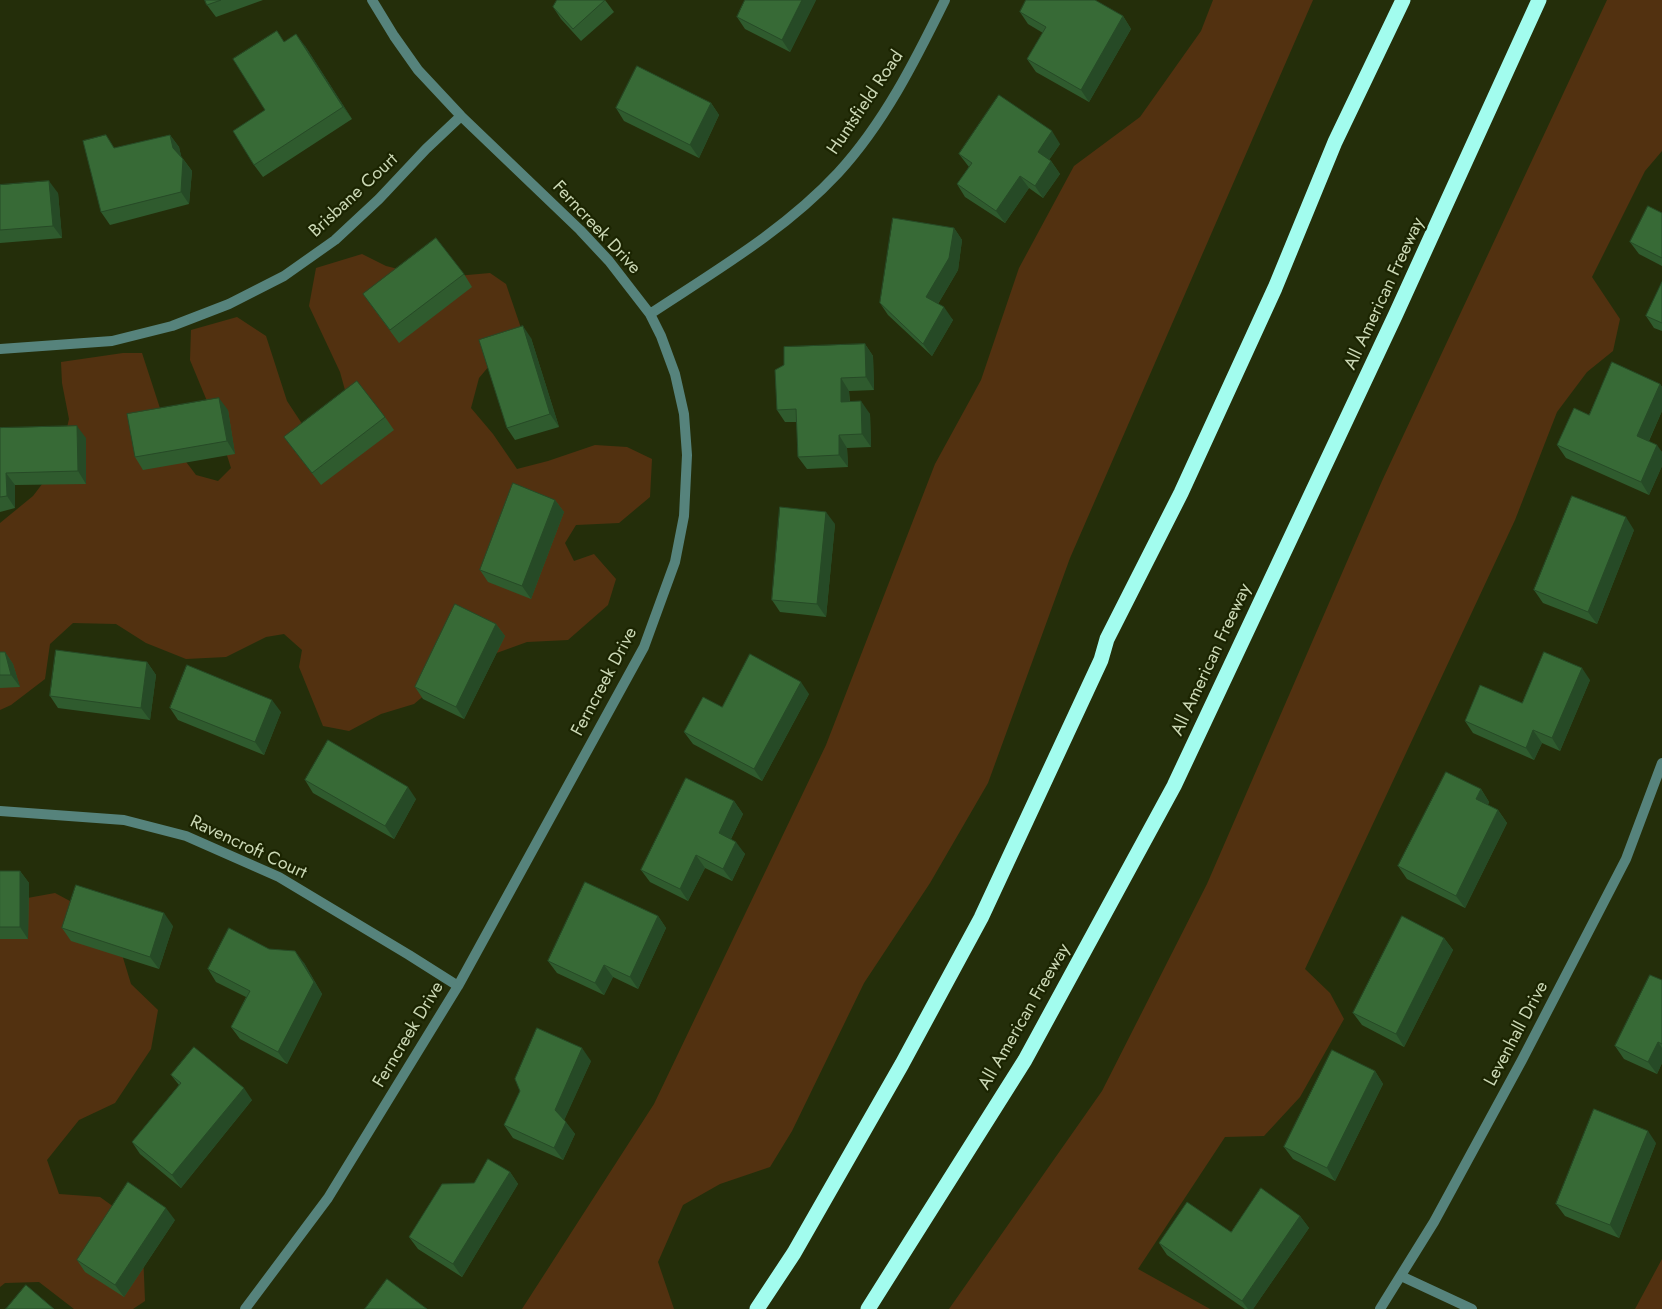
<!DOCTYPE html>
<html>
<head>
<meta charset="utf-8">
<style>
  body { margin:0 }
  canvas { display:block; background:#242e0a }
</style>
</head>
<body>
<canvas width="1662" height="1309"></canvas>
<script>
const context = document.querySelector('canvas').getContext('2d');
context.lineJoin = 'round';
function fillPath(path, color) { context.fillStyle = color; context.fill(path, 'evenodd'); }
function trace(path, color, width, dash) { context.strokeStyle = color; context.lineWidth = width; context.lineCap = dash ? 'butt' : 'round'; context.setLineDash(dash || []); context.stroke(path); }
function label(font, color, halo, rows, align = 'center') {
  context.font = font + ' Jost,sans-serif'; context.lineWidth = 4.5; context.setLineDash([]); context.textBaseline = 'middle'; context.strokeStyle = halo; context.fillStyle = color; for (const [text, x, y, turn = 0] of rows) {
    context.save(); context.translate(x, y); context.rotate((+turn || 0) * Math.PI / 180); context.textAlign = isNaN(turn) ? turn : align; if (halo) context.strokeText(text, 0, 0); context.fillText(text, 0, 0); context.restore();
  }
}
const green = new Path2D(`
  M1213,0h100l-243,558 -82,225 -58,100 -66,100 -72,148 -22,36 -50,17 -37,21 -25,57 16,47h-152l132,-205 172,-359 109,-281 46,-84 38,-112 55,-102 66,-49 61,-86z
  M1607,0h55v151l-17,20 -53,106 28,42 -7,32 -26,21 -30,40 -42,108 -210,449 25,24 14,26 -44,78 -36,39 -39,1 -87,132 72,40h-261l153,-218 105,-207 175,-403z
  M362,254l24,12 48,12 56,-5 16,11 15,44 -42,50 -8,30 22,26 24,35 31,-8 47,-16 32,2 25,12 -2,38 -31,26 -43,2 -11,18 9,18 20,-7 22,25 -8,26 -40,35 -41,2 -69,25 -44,37 -33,10 -32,17 -26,-5 -24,-59 3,-17 -18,-16 -18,3 -40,20 -40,2 -40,-16 -30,-19 -43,-1 -23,21 -5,35 -34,26 -11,5v-187l33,-27 26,-34 10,-43 -7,-36 -1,-21 62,-9h19l29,89 25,33 22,6 13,-13 -12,-38 -29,-70 1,-30 46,-13 29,19 21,65 27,41 39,-23 -13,-47 -31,-66 7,-38z
  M55,893l41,22 21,23 14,46 27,26 -7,39 -36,54 -36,17 -32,40 12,34 41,3 42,30 3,74 -12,8h-59l-35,-27 -34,1 -5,4v-384z
  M1662,1259v50h-27z`);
const minor = new Path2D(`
  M650,314c65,-43 134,-83 188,-141 46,-50 77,-112 107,-173
  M0,349l112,-8 60,-15 57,-22 55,-28 51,-36 44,-41 47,-50 35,-33
  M0,811l124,9 62,16 93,41 130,78 49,31
  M1401,1276l71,33
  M245,1309l83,-111 130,-212 186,-339 31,-85 9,-46 3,-61 -3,-41 -9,-40 -14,-38 -11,-22 -41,-53 -29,-31 -119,-114 -43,-46 -24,-34 -22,-36
  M1380,1309l54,-87 88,-162 104,-201 36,-96`);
const motorway = new Path2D(`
  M757,1309l37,-56 108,-189 79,-146 120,-258 6,-21 74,-146 94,-205 60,-146 68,-142
  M868,1309l157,-249 149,-274 221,-470 144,-316`);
const wall = new Path2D(`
  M205,0h58l-47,17 -9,-12z
  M605,0l9,12 -33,29 -20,-22 -8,-12z
  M816,0l-26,52 -45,-23 -8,-12z
  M1020,12l103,4 8,13 -42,73 -53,-30 -9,-13 16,-26 -15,-9z
  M284,41l21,5 47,73 -89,58 -9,-12 11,-55z
  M711,103l8,12 -20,43 -75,-37 -8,-13z
  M170,135l9,12 2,9 11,15 -3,33 -79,21 -9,-13 14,-64z
  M1060,144l-11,16 2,1 9,13 -17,24 -14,-10 -24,35 -40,-26 -8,-13 12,-17 -10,-13z
  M0,185l58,8 4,45 -62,5z
  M1662,213v53l-23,-12 -9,-12z
  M954,228l8,12 -4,30 -20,34 15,16 -21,36 -44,-41 -8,-12z
  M464,274l8,13 -73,56 -36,-49z
  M1662,282v49l-8,-3 -8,-12z
  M531,338l28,89 -44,13 -8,-12z
  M865,344l8,12 1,34 -25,1 1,11 20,12 1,33 -24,1 1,19 -41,2 -9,-12 -1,-35h-12l-8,-12z
  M1660,384l2,3v24l-13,30 13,11v14l-13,29 -83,-37 -9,-13 32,-30z
  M228,410l7,44 -92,16 -8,-13z
  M385,417l9,13 -73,55 -37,-48z
  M0,428l86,10v46l-71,1v23l-15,4z
  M555,500l9,12 -33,87 -43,-17 -8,-12z
  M835,524l-9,93 -46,-5 -8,-12z
  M1634,530l-37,94 -54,-21 -9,-13z
  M496,624l9,12 -41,83 -41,-20 -8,-12z
  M0,652h5l8,12 7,23 -20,1z
  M147,662l9,13 -6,45 -92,-12 -8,-12z
  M1590,680l-30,71 -18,-8 -8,17 -61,-27 -8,-12 57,-18z
  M809,694l-47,87 -69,-37 -9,-12 38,-25z
  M170,708l111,4 -17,43 -86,-35z
  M305,780l111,19 -22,40 -81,-46z
  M1481,789l8,13 -1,3 10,5 9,13 -42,85 -58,-29 -9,-13z
  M734,801l9,13 -12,25 14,15 -13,27 -27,-13 -17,33 -38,-19 -9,-12z
  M0,871h20l9,12 -1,56h-28z
  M658,916l8,12 -28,61 -25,-12 -9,18 -47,-22 -9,-12z
  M173,926l-14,43 -88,-28 -9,-13z
  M1444,938l9,12 -49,97 -42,-22 -9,-12z
  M269,949l35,14 18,31 -35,70 -47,-25 -9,-12 15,-30 -30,-15 -8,-13z
  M1662,980v83l-5,11 -33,-15 -9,-13z
  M591,1061l-27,59 11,14 -12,26 -50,-22 -9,-13z
  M1375,1071l8,13 -48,97 -42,-22 -9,-12z
  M171,1075l81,25 -71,88 -41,-34 -8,-12 47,-57z
  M1656,1143l-37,95 -54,-22 -9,-12z
  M510,1172l8,12 -56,93 -44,-28 -9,-12 65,-54z
  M1300,1216l9,12 -56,81h-8l-78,-54 -8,-12 72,-11z
  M175,1220l-51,77 -39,-25 -8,-12z`);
const shadedWall = new Path2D(`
  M802,0h14l-26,52 -8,-12z
  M1123,16l8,13 -42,73 -8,-12z
  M296,34l9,12 47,73 -9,-12z
  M711,103l8,12 -20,43 -9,-13z
  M1052,131l8,13 -14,20 -8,-12z
  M170,135l9,12 3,13 -9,-12z
  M183,159l9,12 -3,33 -8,-12z
  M1051,161l9,13 -17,24 -8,-12z
  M1020,176l9,12 -24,35 -9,-12z
  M49,181l9,12 4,45 -9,-12z
  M954,228l8,12 -4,30 -23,39 -9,-12z
  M944,307l9,13 -21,36 -9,-12z
  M523,326l8,12 28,89 -9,-13z
  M865,344l8,12 1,34 -8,-13z
  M841,378l8,13 1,23 -9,-12z
  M1660,384l2,3v24l-17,38 -8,-13z
  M219,398l9,12 7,44 -8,-13z
  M861,401l9,13 1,33 -9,-13z
  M77,426l9,12v46l-8,-13z
  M839,435l8,13 1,19 -9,-12z
  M1657,445l5,7v14l-13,29 -8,-13z
  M6,473l9,12v23l-8,-12z
  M555,500l9,12 -33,87 -9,-13z
  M826,512l9,12 -9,93 -9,-13z
  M1626,517l8,13 -37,94 -9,-12z
  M496,624l9,12 -41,83 -8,-12z
  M5,652l8,12 7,23 -9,-12z
  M147,662l9,13 -6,45 -9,-12z
  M1582,668l8,12 -30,71 -8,-13z
  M801,682l8,12 -47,87 -8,-12z
  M272,700l9,12 -17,43 -9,-13z
  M1533,730l9,13 -8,17 -8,-12z
  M408,787l8,12 -22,40 -9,-13z
  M1481,789l8,13 -4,9 -9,-12z
  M734,801l9,13 -15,31 -9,-12z
  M1498,810l9,13 -42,85 -9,-12z
  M736,842l9,12 -13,27 -9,-12z
  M696,855l9,13 -17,33 -8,-12z
  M20,871l9,12 -1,56 -8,-12z
  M164,913l9,13 -14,43 -9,-12z
  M658,916l8,12 -28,61 -8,-12z
  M1444,938l9,12 -49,97 -8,-13z
  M295,951l9,12 18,31 -35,70 -9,-12z
  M604,965l9,12 -9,18 -9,-12z
  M1658,1042l4,6v15l-5,11 -9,-12z
  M582,1048l9,13 -28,62 -8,-13z
  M1375,1071l8,13 -48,97 -8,-13z
  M244,1088l8,12 -71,88 -9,-13z
  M566,1122l9,12 -12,26 -9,-12z
  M1648,1131l8,12 -37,95 -9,-13z
  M510,1172l8,12 -56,93 -9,-13z
  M166,1208l9,12 -51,77 -9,-12z
  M1300,1216l9,12 -56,81h-5l-6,-8z`);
const building = new Path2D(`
  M205,0h16l-14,5z
  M557,0h48l-32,29 -20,-22z
  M745,0h57l-20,40 -45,-23z
  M1026,0h69l28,16 -42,74 -54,-31 19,-32 -26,-15z
  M277,31l7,11 12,-8 47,73 -89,58 -21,-34 32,-21 -32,-51z
  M637,66l74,37 -21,42 -74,-37z
  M999,95l53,36 -14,21 13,9 -16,25 -15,-10 -24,35 -39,-27 15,-21 -13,-9z
  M106,135l8,13 56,-13 3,13 10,11 -2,33 -80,20 -18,-71z
  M49,181l4,45 -53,4v-45z
  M1648,206l14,7v45l-32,-16z
  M893,218l61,10 -5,30 -23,39 18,10 -21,37 -43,-41z
  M436,238l28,36 -74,56 -27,-36z
  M1662,282v41l-16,-7z
  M523,326l27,88 -43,14 -28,-88z
  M865,344l1,33 -25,1v24l20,-1 1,33 -23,1v20l-41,2 -2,-48 -19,1 -2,-40 9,-5v-18z
  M1612,362l48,22 -23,52 20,9 -16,37 -84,-37 17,-37 15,7z
  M357,381l28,36 -73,56 -28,-36z
  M219,398l8,43 -92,16 -8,-43z
  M77,426l1,45 -72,2 1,23 -7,1v-69z
  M513,483l42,17 -33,86 -42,-16z
  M1572,496l54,21 -38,95 -54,-22z
  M780,507l46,5 -9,92 -45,-4z
  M455,604l41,20 -40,83 -41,-20z
  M56,650l91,12 -6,46 -91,-12z
  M0,652h5l6,23h-11z
  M1544,652l38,16 -30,70 -19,-8 -7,18 -61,-27 15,-36 42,18z
  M750,654l51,28 -47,87 -70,-37 19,-35 19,10z
  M187,665l85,35 -17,42 -85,-34z
  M328,740l80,47 -23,39 -80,-46z
  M1446,772l35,17 -5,10 22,11 -42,86 -58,-30z
  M686,778l48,23 -15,32 17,9 -13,27 -27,-14 -16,34 -39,-19z
  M0,871h20v56h-20z
  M585,882l73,34 -28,61 -26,-12 -9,18 -47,-22z
  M76,885l88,28 -14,44 -88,-29z
  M1402,916l42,22 -48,96 -43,-21z
  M229,928l40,21 26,2 19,31 -36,70 -47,-25 19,-36 -42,-22z
  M1650,975l12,5v64l-4,-2 -10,20 -33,-16z
  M537,1028l45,20 -27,62 11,12 -12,26 -50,-23 16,-34 -5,-12z
  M194,1047l50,41 -72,87 -40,-33 49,-59 -10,-8z
  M1332,1050l43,21 -48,97 -43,-21z
  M1594,1109l54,22 -38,94 -54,-21z
  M488,1159l22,13 -57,92 -44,-27 33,-53 32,-1z
  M128,1182l38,26 -51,77 -38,-25z
  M1261,1188l39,28 -58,85 -83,-58 28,-41 44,30z
  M387,1279l40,30h-62z
  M26,1285l28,24h-48z`);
const streetNames = [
  ["Huntsfield Road",866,103,-56],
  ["Brisbane Court",354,196,-43],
  ["Ferncreek Drive",596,228,47],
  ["All American Freeway",1385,294,-65],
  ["All American Freeway",1212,660,-65],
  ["Ferncreek Drive",605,682,-62],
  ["Ravencroft Court",248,848,25],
  ["All American Freeway",1025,1017,-60],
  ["Levenhall Drive",1517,1034,-62],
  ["Ferncreek Drive",409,1035,-59]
];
fillPath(green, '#523110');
trace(minor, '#56837c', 10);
trace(motorway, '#a2fcee', 15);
fillPath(wall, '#2f5b2e');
fillPath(shadedWall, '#264a26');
fillPath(building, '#376a36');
trace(building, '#264a26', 1);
label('18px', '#cbd8b5', '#1b2401', streetNames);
</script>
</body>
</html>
